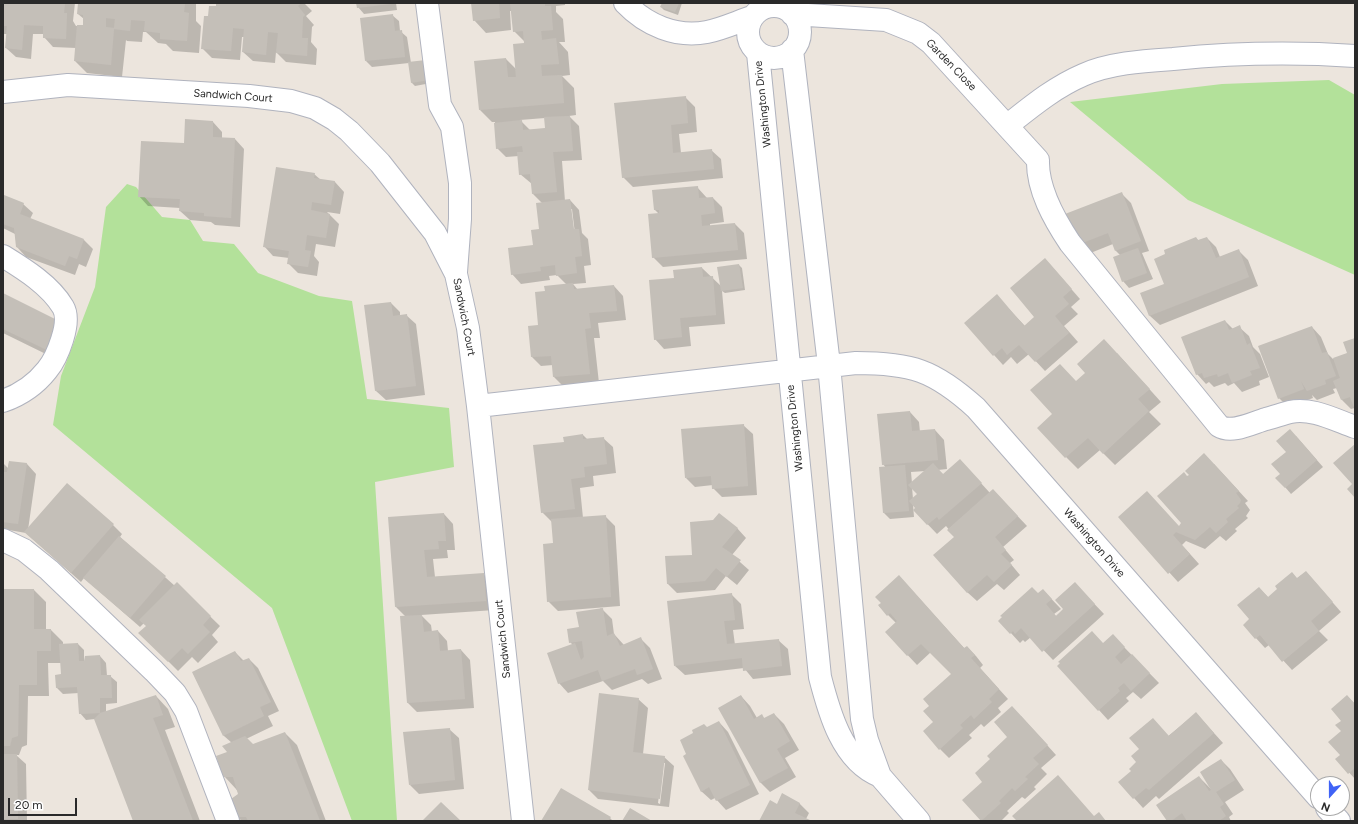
<!DOCTYPE html>
<html>
<head>
<meta charset="utf-8">
<style>
  body { margin:0 }
  #map { position:relative; width:1358px; height:824px; overflow:hidden; background:#ece5dd; font-family:Figtree,sans-serif }
  canvas { display:block }
  .frame { position:absolute; inset:0; border:4px solid #2a2a2a; pointer-events:none }
  .north { position:absolute; left:1310px; top:776px; width:40px; height:40px; box-sizing:border-box; background:#fff; border:1px solid #aaa; border-radius:50%; rotate:201deg; font-size:11px; font-weight:700; line-height:16px; text-align:center; color:#2a2a2a }
  .north::after { content:''; display:block; margin:auto; width:14px; height:18px; background:#4063f6; clip-path:polygon(50% 0,100% 100%,50% 72%,0 100%) }
  .scale { position:absolute; left:8px; top:798px; width:69px; height:18px; box-sizing:border-box; border:2px solid #2a2a2a; border-top:0; padding-left:5px; font-size:12px; line-height:14px; white-space:nowrap; color:#2a2a2a; -webkit-text-stroke:3px #fff; paint-order:stroke }
</style>
</head>
<body>
<div id="map">
<canvas width="1358" height="824"></canvas>
<div class="frame"></div>
<div class="north">N</div>
<div class="scale">20 m</div>
</div>
<script>
const context = document.querySelector('canvas').getContext('2d');
context.lineJoin = 'round';
function fillPath(path, color) { context.fillStyle = color; context.fill(path, 'evenodd'); }
function trace(path, color, width, dash) { context.strokeStyle = color; context.lineWidth = width; context.lineCap = dash ? 'butt' : 'round'; context.setLineDash(dash || []); context.stroke(path); }
function label(font, color, halo, rows, align = 'center') {
  context.font = font + ' Figtree,sans-serif'; context.lineWidth = 4; context.setLineDash([]); context.textBaseline = 'middle'; context.strokeStyle = halo; context.fillStyle = color; for (const [text, x, y, turn = 0] of rows) {
    context.save(); context.translate(x, y); context.rotate((+turn || 0) * Math.PI / 180); context.textAlign = isNaN(turn) ? turn : align; if (halo) context.strokeText(text, 0, 0); context.fillText(text, 0, 0); context.restore();
  }
}
const green = new Path2D(`
  M1329,80l26,15v180l-167,-75 -118,-98 152,-18z
  M127,184l9,3 26,30 28,3 13,21 31,3 24,29 61,23 33,5 15,98 82,9 5,59 -79,15 22,339h-45l-80,-213 -219,-183 8,-49 34,-89 11,-80z`);
const shadow = new Path2D(`
  M3,3h72l-2,18 3,5h7l1,-7 -6,-5 1,-11h117v18l5,5 -2,27 -26,-2 -7,-7 -8,-1 -12,-11h-3l-1,10 -15,-1 -1,-1 -4,37 -35,-4 -12,-12 1,-13 -23,-1 -9,-10v-3h-11l-2,25 -15,-2 -10,-9 1,-14h-4z
  M217,3h87l8,8 -6,5 8,9 -2,2 -1,15 6,7 -1,16 -30,-3 -10,-10 -1,11 -22,-2 -10,-9 2,-15h-3l-2,23 -28,-2 -10,-10 7,-31 8,-9z
  M357,3h39l1,7 -33,4 -6,-7z
  M472,3h93v2l-9,1v6l7,7 2,23h-6l9,10 2,23 -8,1 12,12 2,27 -7,1 10,10 3,34 -20,1 3,40 5,-1 9,10 3,23 6,6 3,26 -7,1 2,17 -13,1 5,6 36,-4 9,10 3,24 -28,3 2,15h-6l5,45 -36,3 -9,-9 -1,-12 -12,1 -9,-9 14,-65 21,-7 -10,-10 -8,1 1,4 -29,4 -9,-10 22,-28 6,-16 2,-27 -9,-9 -1,-10 -12,-10 -1,-18 -13,1 -9,-9 -2,-26h-3l-12,-12 26,-51 10,10 9,-27 -11,-11 -2,-20h-2l1,19 -25,3 -12,-13zM545,118l1,11 -16,1 -10,-10zM570,209h2l3,25h-2z
  M663,3h19l-4,12 -14,-5 -3,-3z
  M392,15l7,6 1,10 7,6 4,26 20,20 -16,3 -3,-3 -3,-20 -37,4 -6,-6z
  M685,97l10,10 2,25 -18,2 2,19 30,-3 10,9 2,19 -90,9 -10,-10z
  M213,122l9,10v6l13,1 9,10 -4,78 -25,-2 -4,-3 -21,-2 -10,-9v-3l-32,-2 -9,-10 46,-51z
  M314,174l7,6 14,2 9,10 -4,22 -13,-2 12,12 -4,23 -19,-3 -2,12 5,6 -2,14 -19,-3 -10,-10 1,-5 -16,-2 -9,-10z
  M697,187l10,11h6l9,9 2,15 -14,2v2l25,-2 9,9 3,26 -84,8 -10,-10 6,-43 -4,-4z
  M1122,194l9,9 18,48 -7,2 11,26 -24,9 -6,-7 -3,-26 -4,-4 -3,-7 -25,10 -10,-10z
  M5,196l18,8 10,9 -3,6 54,21 9,9 -7,18 -7,-3 -4,11 -49,-18 -9,-10 -2,-13 -12,-6v-27z
  M1196,238l3,3 8,-3 9,9 4,10 18,-7 10,10 10,26 -98,39 -10,-9 -9,-22 24,-9 2,-30z
  M1045,259l35,40 -9,8 7,7 -14,12 14,16 -33,29 -16,-17 -12,10 -6,-7 -8,8 -9,-10 3,-59 28,30 11,-9z
  M739,265l3,3 3,22 -20,3 -3,-2 3,33 -36,3 2,19 -27,3 -9,-10 20,-60 27,-11 19,18z
  M3,294l53,65 -53,-26z
  M391,303l9,9v4l6,-1 10,9 9,71 -39,5 -10,-9z
  M1225,321l8,8 6,-2 10,9 4,11 7,7 9,23 -10,4 1,4 -18,7 -8,-9 -6,3 -3,-3 -11,4 -5,-5 -3,2 -9,-10z
  M1312,327l9,10 7,17 5,5 16,-6 6,-14v69l-4,1 -9,-9 -5,-12 -4,1 2,4 -18,7 -5,-5 1,3 -25,9 -9,-9z
  M1117,353l44,49 -12,10 12,12 -46,41 -15,-15 -22,19 -12,-12 -13,-42 23,-33z
  M910,412l9,10 1,10 15,-2 9,10 3,29 -9,1 6,5 25,-5 21,23 3,-3 34,36 -24,21 11,13 -4,3 10,12 -16,15 -7,-6 -20,17 -10,-9 -12,-55 -9,-11 -9,8 -23,-24 3,-2 -4,-4 1,13 -24,2 -6,-6 2,-45 -3,-4zM926,471l-14,12 -1,-11zM912,487l6,7 -5,5z
  M743,425l10,9 4,61 -35,2 -9,-9v-3l-18,2 -9,-9z
  M583,435l4,4 16,-1 10,9 3,26 -23,3 1,10 -14,2 3,30 22,-2 10,10 5,80 -62,5 -10,-10 6,-57 -2,-22 -10,-10 23,-69z
  M1296,436l27,31 -32,27 -6,-7 -4,-13 6,-22z
  M9,462l18,2 9,10 -8,56 85,-5 9,9 -2,3 55,49 2,-2 43,42 -8,9 6,7 -20,21 -6,-6 -14,14 -38,-38 7,-7 -3,-3 -4,4 -56,-49 -3,4 -55,-49 -23,-4v-66l5,5z
  M1214,464l34,37 -3,2 5,7 -4,6 2,2 -13,11 2,2 -11,10 -6,-5 -15,13 -19,-8 -4,4 17,19 -21,18 -59,-65 60,10 4,-3 5,-47z
  M444,514l9,10 2,26h-8l1,8 -15,1 2,18 48,-3 10,9 2,27 -74,5 10,10 1,7 6,-1 9,10 1,10 13,-1 9,10 4,48 -57,4 -10,-10 -1,-85 -10,-10 -7,-89z
  M737,528l9,10 -14,17 17,15 -12,15 -11,-9 -11,14 -38,3 -10,-10 26,-27z
  M1306,572l35,40 -22,19 9,9 -36,30 -23,-25 -4,3 -21,-23 7,-6 8,-31 10,10z
  M908,586l57,63 2,-2 9,9 7,9 -3,3 28,31 -10,9 3,4 -17,15 -3,-3 -12,11 3,3 -23,20 -9,-9 -10,-43 22,-32 -21,-22 -14,13 -31,-33 10,-9 -17,-17z
  M3,590h31l12,12v28h5l12,12v2h15l6,6v12l16,-6 6,7 1,13h3l7,6v21l-11,1v8l50,-16 12,13 7,18 -10,3 35,91h-66l-39,-102 -9,1 -6,-7 -1,-20 -16,1 -6,-6 5,-13 -1,-12h-13l1,33h-21l-1,49 -5,2 -3,8h-3l10,9 1,57h-24z
  M1043,590l18,19 -7,5 2,2 28,-23 20,21 -51,46 -22,-23 -6,5 -2,-2 -3,3 -20,-22z
  M731,594l10,10 3,25 -11,1 2,15 43,-5 10,9 3,26 -38,4 -9,-11 -59,7 -10,-9z
  M601,608l11,11 2,15 10,11 17,-6 9,9 12,31 -14,5 -6,-5 -30,11 -9,-9 -35,12 -9,-10 14,-38 -3,-3 10,-14z
  M1103,644l19,1 37,38 -18,16 -8,-7 -7,6 3,3 -21,19 -49,-54z
  M235,652l9,9 5,-2 9,9 21,43 -11,5 5,10 -27,13 7,6 32,-12 12,12 29,76h-84l-5,-4 3,-22 -4,-6 -12,-13 8,-33 -8,-7 -31,-63z
  M741,696l9,10 7,12 5,-2 3,3 9,-5 10,10 15,26 -14,8 11,19 -26,15 -9,-9 -41,-74z
  M1347,696l8,8v75l-18,-20 5,-4 1,-34z
  M638,699l10,9 -5,46 21,3 10,9 -5,41 -71,-8 -9,-9zM663,763h2l-5,41 -2,-1z
  M1196,713l27,30 -64,56 -3,-3 -13,12 -9,-10 -1,-27 4,-9z
  M1021,716l35,39 -15,13 6,6 -13,13 2,2 -11,10 -3,-2 -15,14 2,2 -8,8h-18l-20,-21 20,-18 9,-23 17,-22z
  M719,722l9,10 31,62 -33,16 -11,-12 -4,2 -10,-9 -13,-36 19,-27z
  M449,729l10,9 5,51 -45,5 -9,-9z
  M1221,760l9,9 14,21 -19,12 8,12 -4,3 2,4h-63l31,-44 12,12z
  M799,803l10,10 -3,6 3,2h-48l16,-16z
  M610,818l3,3h-71z`);
const building = new Path2D(`
  M3,3h62l-1,10h3l-1,26 -23,-1v-12l-19,-1 -2,25 -17,-2 2,-22h-4z
  M78,3h107l-1,9 5,1 -2,28 -27,-2v-6l-16,-2 1,-10 -14,-1 -1,11 -16,-2 -3,36 -37,-4 3,-36h6v-10l-6,-1zM106,18l9,1 -1,9 -8,-1z
  M216,3h85l-3,3 7,9 -2,2 -1,21h6l-1,18 -31,-3 2,-20 -10,-1 -2,23 -24,-3 2,-23 -11,-1 -2,23 -30,-2 3,-33h4l1,-10h7z
  M356,3h34l1,1 -34,4z
  M471,3h28l1,15 -27,3z
  M510,3h35v3h6l2,24 -12,1 1,9 14,-2 3,26 -18,1 1,11 20,-1 2,28 -85,7 -5,-49 32,-3 2,19h8l-3,-33 11,-1 -1,-12 -10,1z
  M662,3h17l-4,9 -15,-5z
  M393,14l2,17 7,-1 3,27 -40,4 -5,-43z
  M426,60l3,20 -18,3 -3,-21z
  M686,96l2,27 -17,2 2,28 39,-4 2,20 -92,9 -8,-75z
  M570,116l3,35 -20,1 4,40 -25,2 -2,-20 -11,1 -2,-23h6l-1,-6 -26,3 -2,-26 28,-3 1,10 22,-2 -1,-11z
  M185,119l28,2v16l22,1 -4,80 -27,-2v-3l-25,-2 1,-12 -42,-2 3,-56 43,2z
  M276,167l39,6 -1,5 21,3 -4,24 -19,-3 -1,8 19,4 -4,24 -19,-3 -2,15 6,1 -3,16 -21,-3 2,-13 -26,-4z
  M698,186l1,12 14,-1 2,16 -14,2 1,11 33,-3 3,27 -86,8 -4,-44 11,-1v-3h-5l-2,-20z
  M1122,192l19,49 -26,10 -7,-18 -31,12 -12,-31z
  M4,195l20,8 -4,11 64,25 -7,20 -8,-3 -4,10 -49,-19 -2,-19 -11,-4z
  M570,199l4,30h5l3,27 -7,1 2,16 -21,3 -1,-11 -15,2 1,4 -30,4 -3,-27 25,-3 -2,-15 8,-1 -3,-26z
  M1196,237l2,3 9,-3 9,21 23,-9 10,28 -100,39 -9,-23 24,-9 -10,-25 11,-5 -1,-4z
  M1138,248l9,25 -25,9 -9,-25z
  M1045,258l27,31 -9,8 6,7 -14,12 14,17 -34,29 -16,-17 -12,10 -5,-7 -9,8 -29,-33 33,-29 27,32 10,-9 -24,-29z
  M739,264l4,24 -22,3 -4,-24z
  M702,267l1,10 10,-1 3,39 -36,3 2,19 -28,3 -5,-60 25,-2 -1,-8z
  M573,283l1,6 40,-4 3,26 -28,2 2,15 -6,1 5,45 -37,3 -2,-21 -20,1 -3,-31 10,-1 -3,-33 10,-1 -1,-5z
  M3,293l58,29 -14,28 -44,-21z
  M391,302l2,14 14,-2 9,72 -41,5 -11,-86z
  M1225,320l4,10 11,-5 7,20 3,-2 10,25 -10,3 2,4 -20,8 -4,-10 -10,4 -1,-3 -13,4 -2,-5 -6,2 -15,-38z
  M1312,326l10,27 5,-1 9,24 -11,4 1,4 -19,7 -6,-10 3,8 -26,10 -20,-53z
  M1355,338v72l-5,-13 -9,3 -8,-19 7,-3 -7,-20 14,-5 -4,-11z
  M1104,339l46,50 -12,10 11,12 -46,43 -15,-16 -23,20 -28,-30 15,-14 -22,-24 30,-26 16,17 9,-8 -8,-9z
  M910,411l2,20 23,-2 3,31 -56,5 -5,-51z
  M744,424l4,62 -36,3 -1,-13 -26,2 -4,-49z
  M1290,429l27,31 -32,28 -10,-10 5,-4 -9,-10 15,-12 -10,-11z
  M583,434v5l21,-2 3,27 -23,3 1,10 -14,2 4,30 -34,4 -8,-68 31,-3 -1,-5z
  M1355,444v54l-8,-9 5,-5 -19,-21z
  M1204,453l35,38 -3,2 5,7 -1,3 -3,3 2,2 -13,11 2,3 -12,11 -6,-6 -15,13 -19,-8 -3,3 17,19 -22,20 -50,-57 29,-26 32,35 2,-3 -24,-27 27,-24 3,4 2,-1 -4,-4z
  M960,459l22,24 -43,37 -2,-3 -10,8 -14,-15 2,-2 -6,-7 8,-7 -9,-9 25,-22 10,11z
  M9,461l18,2 -9,61 -15,-2v-50h4z
  M905,465l4,46 -26,2 -4,-46z
  M67,483l47,41 -43,49 -47,-41z
  M993,489l25,27 -23,21 11,13 -5,4 11,11 -18,17 -7,-7 -20,18 -34,-38 21,-18 -7,-7z
  M444,513l2,28h-8l1,8 -15,1 3,27 57,-4 2,28 -91,6 -7,-90z
  M719,513l19,15 -16,19 19,13 -14,17 -11,-9 -11,13 -38,3 -2,-28 27,-1 -2,-33 23,-2z
  M606,515l5,82 -64,5 -4,-58 10,-1 -2,-24z
  M119,536l47,40 -36,42 -47,-40z
  M1306,571l27,31 -22,19 8,10 -37,31 -22,-27 -5,4 -12,-14 6,-6 -12,-14 22,-18 9,10 9,-8 -2,-3 17,-14 5,6z
  M899,575l65,73 3,-2 8,9 -4,3 28,31 -10,10 3,3 -18,17 -3,-4 -11,10 3,3 -24,22 -16,-19 10,-9 -10,-11 6,-5 -6,-7 28,-25 -30,-30 -14,12 -22,-24 12,-11 -7,-8 -3,3 -9,-11 3,-2 -6,-6z
  M177,582l34,34 -8,9 7,7 -22,22 -6,-6 -14,14 -30,-29 8,-7 -7,-6z
  M1075,582l20,22 -53,48 -21,-24 -6,6 -2,-3 -3,3 -12,-13 4,-4 -2,-1 32,-29 6,6 5,-4 9,10 -6,5 10,12 7,-7 -8,-9z
  M3,589h31v40h17v22h-14v34h-18l-1,51 -6,2 -2,8h-7z
  M732,593l3,27 -11,1 3,23 52,-5 3,27 -39,5 -1,-13 -68,8 -7,-65z
  M603,608l4,28 7,-3 6,13 21,-9 12,32 -16,6 -2,-6 -33,12 -4,-11 -40,14 -11,-31 28,-10 6,17 3,-3 -2,-16 -13,2 -2,-14 12,-2 -3,-15z
  M422,615l2,17 14,-2 2,21 21,-2 4,50 -58,4 -7,-87z
  M1092,631l11,12 10,-9 12,13 -10,10 6,7 11,-10 18,19 -19,18 -7,-8 -6,5 2,3 -22,20 -41,-45 3,-3 -2,-1z
  M78,643l1,18h5l1,-5 15,-1 1,20h10l1,23h-12v15l-21,1 -2,-27 -21,1 -1,-13 6,-1 -2,-30z
  M235,651l6,10 8,-3 22,44 -11,5 4,9 -41,20 -31,-64z
  M599,693l40,5 -6,54 32,4 -5,43 -72,-9z
  M156,695l7,20 -10,3 40,103h-60l-39,-102 6,-6z
  M741,695l13,24 8,-5 2,4 10,-5 16,28 -13,8 11,19 -28,15 -42,-75z
  M1347,695l8,9v64l-7,6 -13,-15 5,-4 -12,-13 13,-11 -6,-6 6,-4 -10,-12z
  M1012,706l36,39 -15,13 6,6 -14,13 3,2 -13,12 -3,-3 -13,13 2,2 -20,18 -19,-21 20,-18 -7,-9 15,-14 -3,-3 20,-19 -13,-15z
  M1196,712l18,21 -65,57 -3,-2 -13,11 -15,-17 13,-11 -2,-2 7,-7 -5,-6 8,-7 -10,-11 24,-20 16,18z
  M719,721l31,64 -34,16 -7,-14 -8,5 -18,-36 3,-2 -6,-14 13,-7 -1,-3 12,-6 3,3z
  M450,728l5,52 -46,5 -6,-53z
  M285,732l35,89h-72l-2,-4h-10l-5,-18 7,-5 -5,-17h-10l-7,-21 11,-4 -5,-6 23,-10 8,8z
  M3,754h14l1,65h-15z
  M1221,759l14,21 -19,12 8,12 -4,3 6,9 -7,5h-32l-5,-8 -11,8h-4l-11,-16 43,-29 10,15 2,-1 -11,-18z
  M1058,775l36,41 5,-4 7,9h-89l-5,-5z
  M561,788l50,29 -3,4h-67z
  M782,793l18,10 -5,10 17,8h-53l11,-21 7,4z
  M441,802l20,19h-39z
  M630,808l22,13h-30z`);
const minor = new Path2D(`
  M427,3l13,102 12,22 8,56v36l-4,53
  M625,3c21,22 51,35 82,29 15,-3 30,-10 45,-15
  M748 32a26 26 0 1 1 52 0a26 26 0 1 1-52 0Z
  M792,14l94,6 32,13 13,10 107,117c-1,29 16,59 32,83l149,183c13,8 33,-3 47,-7 8,-2 16,-5 24,-7 21,-5 45,8 65,15
  M792,50l37,315 33,354 5,21 13,36 39,45
  M758,53l62,624c9,35 22,84 60,99
  M3,92l65,-7 181,11 42,5 24,7 19,11 15,12 31,32 55,70 21,41 12,54 10,78 45,415
  M1008,125c24,-19 47,-38 75,-50 27,-12 61,-14 90,-16 61,-6 121,-7 182,-3
  M3,256c21,13 47,29 60,51 9,15 -6,51 -16,63 -11,14 -27,25 -44,31
  M478,406l378,-43c55,0 78,7 120,45l342,389
  M3,540l21,10 25,20 105,101 21,22 11,18 42,110
  M1327,808l12,13`);
const streetNames = [
  ["Garden Close",951,65,46],
  ["Sandwich Court",233,96,4],
  ["Washington Drive",763,104,-96],
  ["Sandwich Court",464,317,79],
  ["Washington Drive",795,428,-96],
  ["Washington Drive",1094,543,49],
  ["Sandwich Court",503,639,-96]
];
fillPath(green, '#b3e19a');
fillPath(shadow, '#0003');
fillPath(building, '#c4bfb8');
trace(minor, '#b0b3be', 24);
trace(minor, '#fff', 22);
label('11px', '#2a2a2a', '#fff', streetNames);
</script>
</body>
</html>
